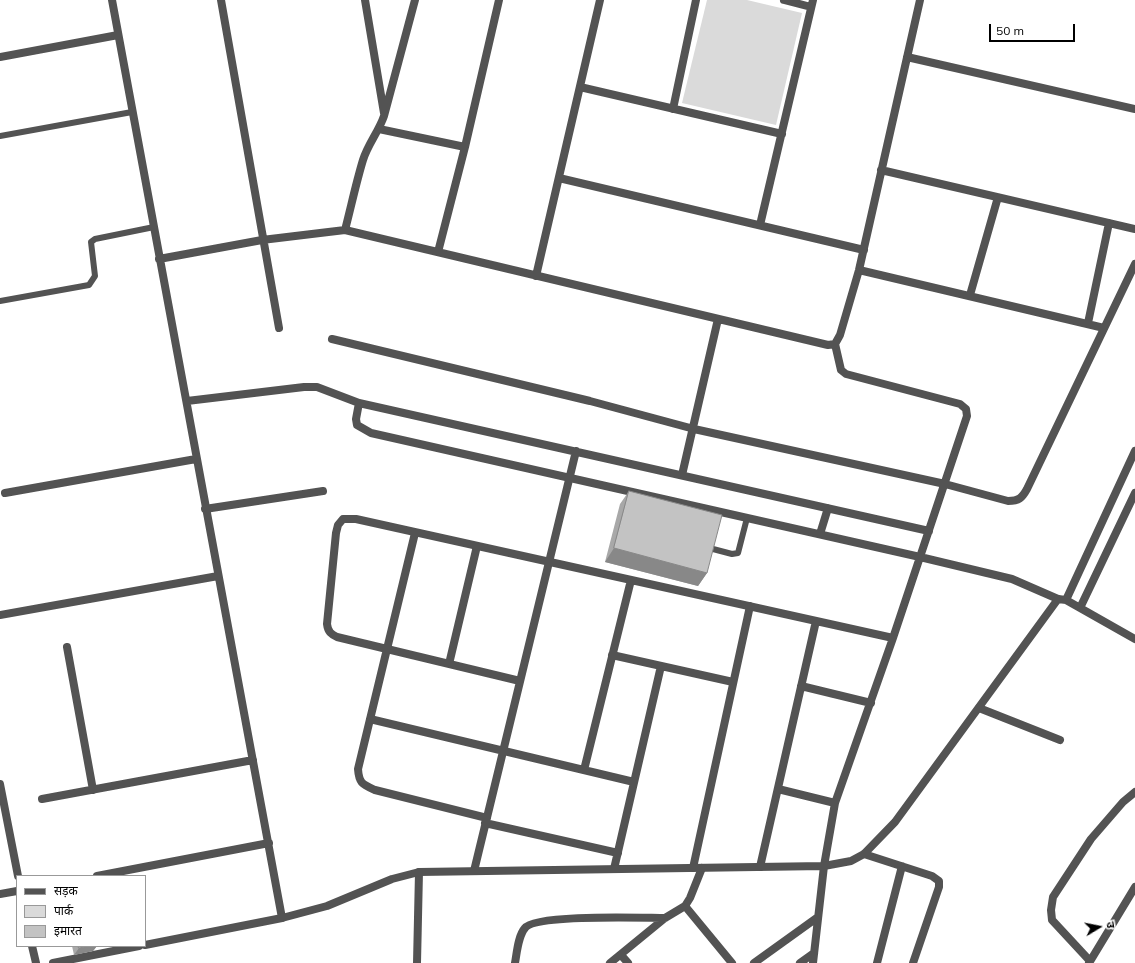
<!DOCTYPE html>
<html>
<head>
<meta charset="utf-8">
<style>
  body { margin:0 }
  #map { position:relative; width:1135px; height:963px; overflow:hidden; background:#fff; font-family:Mulish,"Noto Sans Devanagari",sans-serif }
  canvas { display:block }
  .legend { position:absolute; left:16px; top:875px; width:130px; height:72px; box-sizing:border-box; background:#fff; border:1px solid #999; margin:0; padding:5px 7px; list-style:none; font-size:12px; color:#000 }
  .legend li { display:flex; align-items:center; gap:8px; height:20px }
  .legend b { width:20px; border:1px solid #999 }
  .north { position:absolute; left:1079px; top:907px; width:40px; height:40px; -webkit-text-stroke:3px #fff; paint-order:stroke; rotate:80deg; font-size:11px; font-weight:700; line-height:16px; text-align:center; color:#000 }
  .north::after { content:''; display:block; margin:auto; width:14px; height:18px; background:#000; clip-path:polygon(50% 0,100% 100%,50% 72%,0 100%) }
  .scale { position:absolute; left:989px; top:24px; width:86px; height:18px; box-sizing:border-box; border:2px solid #000; border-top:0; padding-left:5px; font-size:12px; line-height:14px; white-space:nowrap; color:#000; -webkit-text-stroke:3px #fff; paint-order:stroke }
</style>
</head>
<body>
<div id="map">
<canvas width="1135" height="963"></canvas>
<ul class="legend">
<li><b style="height:5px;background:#535353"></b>सड़क</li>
<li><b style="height:11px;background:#dadada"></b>पार्क</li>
<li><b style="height:11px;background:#c3c3c3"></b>इमारत</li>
</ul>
<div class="north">उ</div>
<div class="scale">50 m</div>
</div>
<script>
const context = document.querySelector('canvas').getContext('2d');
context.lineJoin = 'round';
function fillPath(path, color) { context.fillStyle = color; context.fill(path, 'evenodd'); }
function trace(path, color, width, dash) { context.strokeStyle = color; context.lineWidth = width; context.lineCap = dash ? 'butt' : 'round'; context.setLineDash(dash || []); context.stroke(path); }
const green = new Path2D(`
  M707,0h40l55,13 -26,112 -94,-22z`);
const service = new Path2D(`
  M0,136l132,-24
  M0,301l89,-16 6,-9 -4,-34 4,-3 59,-12
  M713,549l19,5 6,-1 9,-35`);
const minor = new Path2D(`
  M112,0l170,918
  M221,0l58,328
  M365,0l19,113
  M784,0l27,7
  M0,57l118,-22
  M907,57l228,52
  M580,87l202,47
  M673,109l23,-109
  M379,129l86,18
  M881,170l254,59
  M559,178l305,72
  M760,225l53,-225
  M345,230c6,-23 11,-47 18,-70 5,-16 16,-29 21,-44l31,-116
  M438,252l27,-105 34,-147
  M159,259l103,-19 83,-10 483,115 7,-1 5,-9 19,-65 61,-270
  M859,270l245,58
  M536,276l64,-276
  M970,295l28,-98
  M1088,323l21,-100
  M332,339l258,62 104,28 251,55 63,17c11,0 14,-3 19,-12l108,-225
  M187,401l117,-14h13l42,16 570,128
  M359,403l-3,16 1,6 14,8 549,124 92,22 46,20
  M682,475l36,-156
  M5,493l191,-34
  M205,509l118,-18
  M415,533l-57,236c1,14 4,15 17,21l112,28
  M820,534l8,-26
  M0,615l218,-39
  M67,647l26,143
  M612,655l121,27
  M449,664l28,-118
  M520,681l-183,-44c-6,-3 -9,-5 -10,-13l9,-91 2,-8 5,-6h13l537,119
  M801,686l70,17
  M979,708l81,32
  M370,719l264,63
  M584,770l47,-190
  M0,784l18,92
  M778,789l57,14
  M42,799l211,-39
  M485,823l133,30
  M864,854l68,22 7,5v6l-26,76
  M824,866l11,-63 58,-165 74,-222 -1,-7 -6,-5 -114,-30 -5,-4 -6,-26
  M760,867l56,-246
  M693,868l57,-262
  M614,869l47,-203
  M474,871l102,-420
  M97,876l172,-33
  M0,894l17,-3
  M685,906l47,57
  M32,946l4,17
  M621,955l7,8
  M1090,961l-38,-41 -1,-10 2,-13 38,-58 32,-37 12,-10
  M417,963l2,-91
  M515,963c2,-11 3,-27 10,-35 10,-14 118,-10 140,-10
  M610,963l55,-45 20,-12 5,-8 12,-30
  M877,963l25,-97
  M1089,963l46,-76`);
const tertiary = new Path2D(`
  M1066,600l69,-149
  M1080,608l55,-115
  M145,945l137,-27 45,-12 65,-27 27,-7 405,-6 27,-5 13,-7 31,-32 163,-223 8,1 69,39
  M53,963l86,-17
  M754,963l64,-46
  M800,963l14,-10
  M813,963l11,-97`);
const wall = new Path2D(`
  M629,491l78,82 -9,13 -93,-24 15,-58z
  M72,946h25l-4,5 -19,4z`);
const shadedWall = new Path2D(`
  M614,548l93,25 -9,13 -93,-24z
  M90,946h7l-4,5 -19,4 5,-7z`);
const building = new Path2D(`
  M629,491l93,24 -15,58 -93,-25z
  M78,946h12l-11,2z`);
fillPath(green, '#dadada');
trace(service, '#535353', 6);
trace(minor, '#535353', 8);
trace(tertiary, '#535353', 8);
fillPath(wall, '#a8a8a8');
fillPath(shadedWall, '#888');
fillPath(building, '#c3c3c3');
trace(building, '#888', 1);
</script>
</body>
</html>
